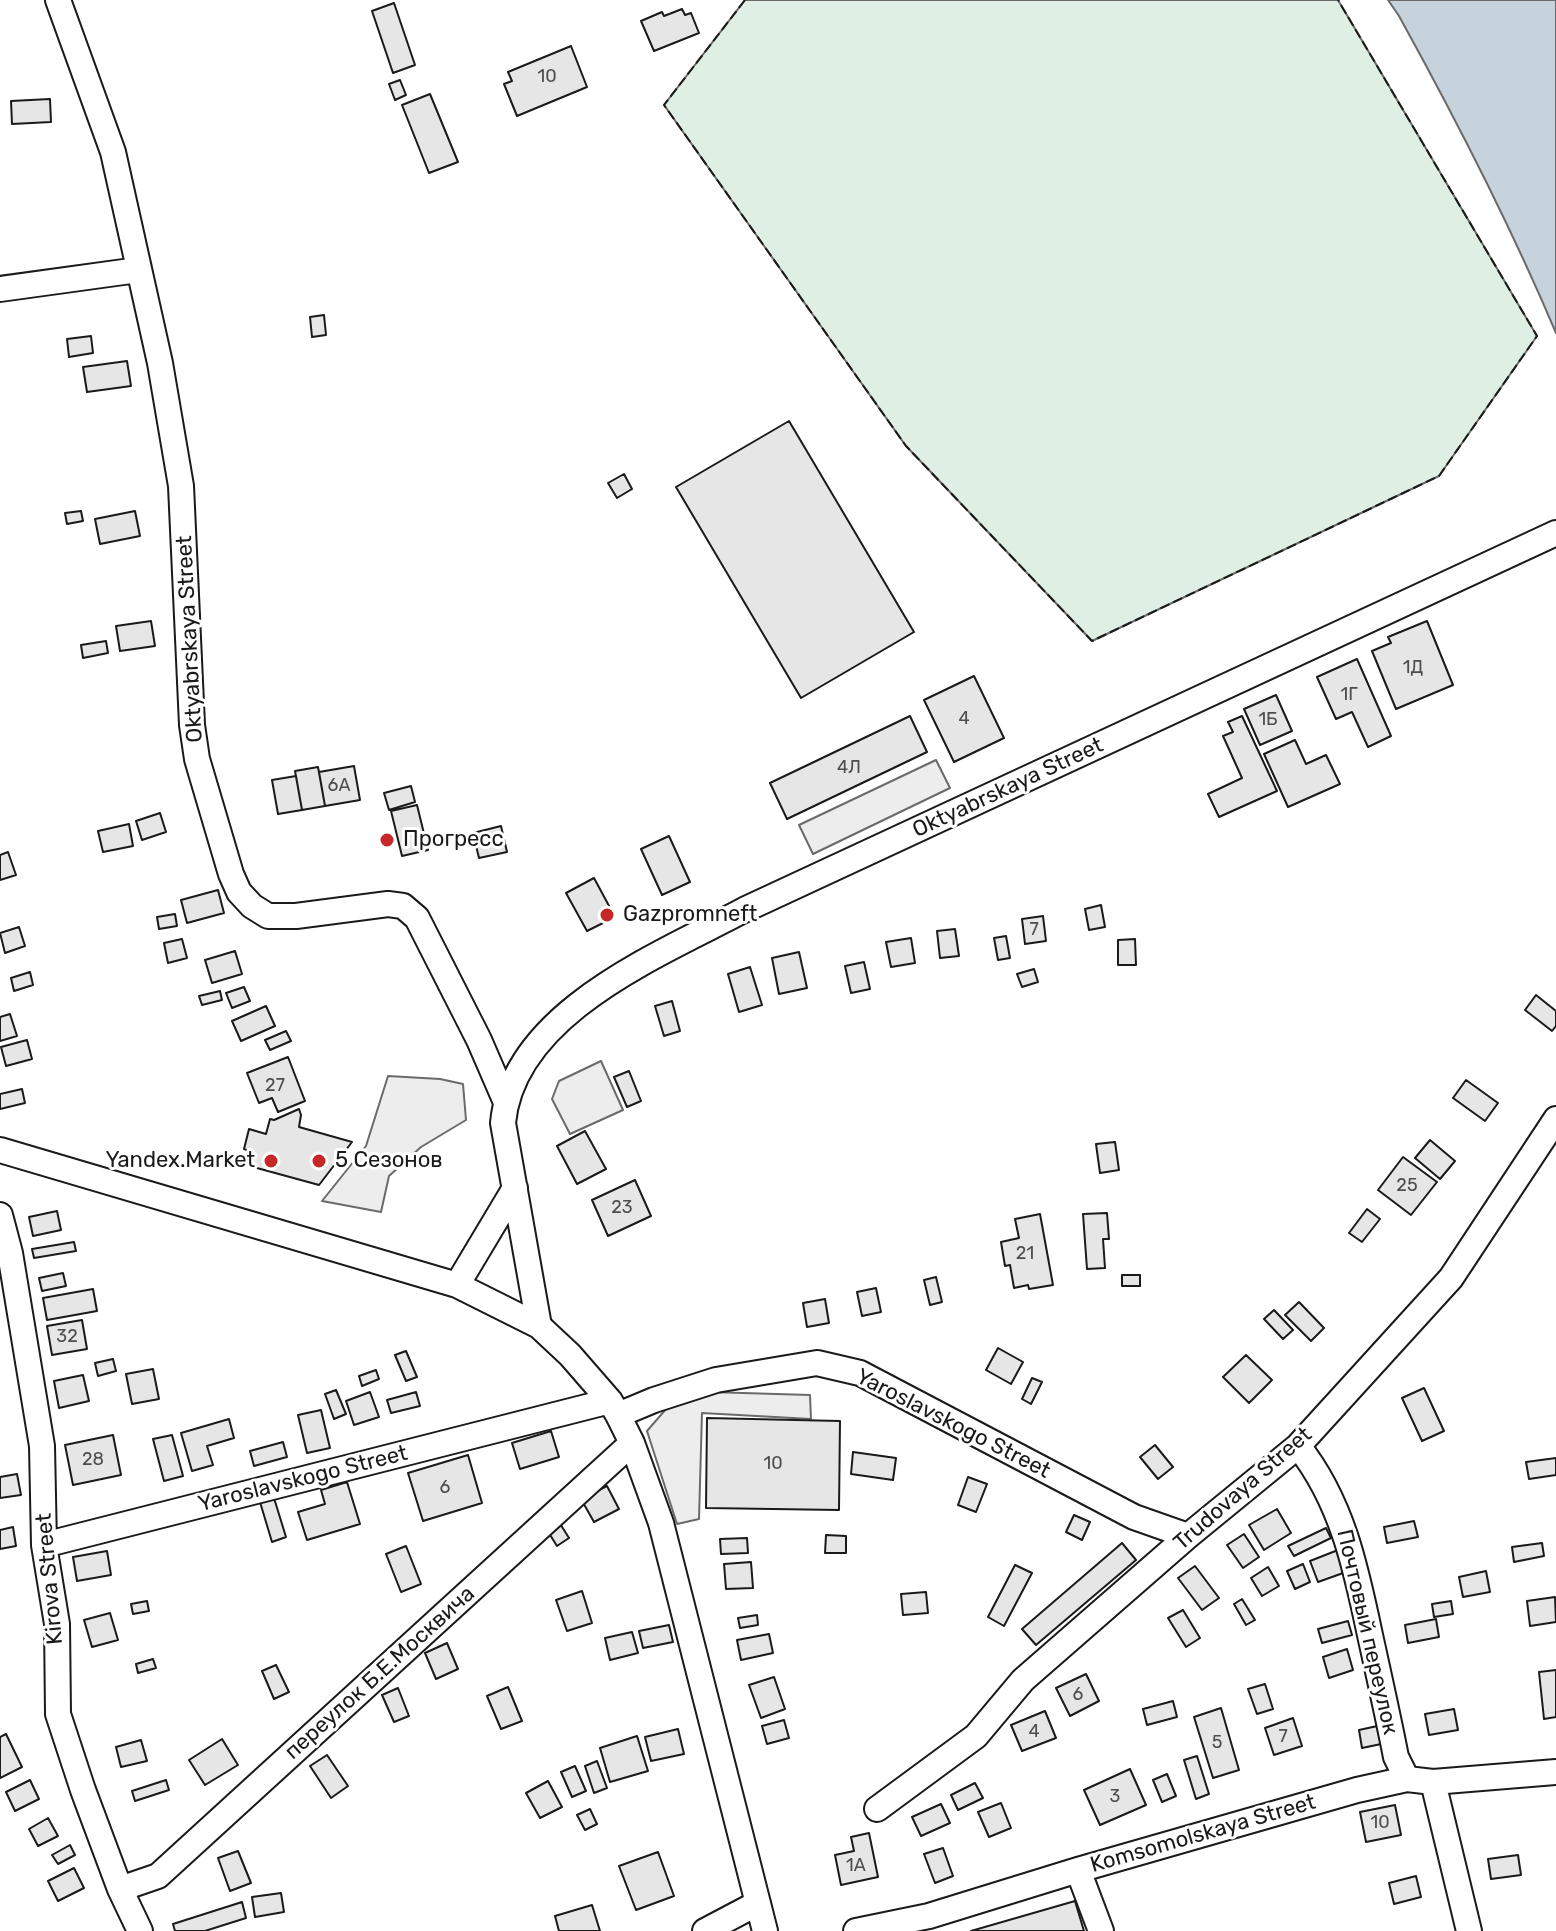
<!DOCTYPE html>
<html>
<head>
<meta charset="utf-8">
<style>
  body { margin:0 }
  canvas { display:block; background:#fff }
</style>
</head>
<body>
<canvas width="1556" height="1931"></canvas>
<script>
const context = document.querySelector('canvas').getContext('2d');
context.lineJoin = 'round';
function fillPath(path, color) { context.fillStyle = color; context.fill(path, 'evenodd'); }
function trace(path, color, width, dash) { context.strokeStyle = color; context.lineWidth = width; context.lineCap = dash ? 'butt' : 'round'; context.setLineDash(dash || []); context.stroke(path); }
function label(font, color, halo, rows, align = 'center') {
  context.font = font + ' Rubik,sans-serif'; context.lineWidth = 6; context.setLineDash([]); context.textBaseline = 'middle'; context.strokeStyle = halo; context.fillStyle = color; for (const [text, x, y, turn = 0] of rows) {
    context.save(); context.translate(x, y); context.rotate((+turn || 0) * Math.PI / 180); context.textAlign = isNaN(turn) ? turn : align; if (halo) context.strokeText(text, 0, 0); context.fillText(text, 0, 0); context.restore();
  }
}
const green = new Path2D(`
  M745,0h593l199,336 -98,140 -347,165 -186,-195 -242,-341z`);
const parking = new Path2D(`
  M936,760l14,28 -137,66 -14,-29z
  M601,1061l22,49 -53,24 -18,-35 7,-18z
  M388,1076l52,3 23,5 3,36 -45,27 -32,29 -8,36 -59,-11 44,-55z
  M709,1392l101,3 1,24 -109,-6 -3,106 -22,5 -30,-93 19,-22z`);
const water = new Path2D(`
  M1388,0h168v333c-47,-111 -99,-212 -157,-317z`);
const building = new Path2D(`
  M394,3l21,62 -22,8 -21,-62z
  M682,9l3,6 6,-2 8,20 -45,18 -13,-30 21,-9 2,4z
  M571,46l16,41 -70,29 -13,-32 8,-3 -4,-9z
  M400,80l6,15 -11,5 -6,-16z
  M430,94l28,68 -29,11 -27,-68z
  M50,99l1,23 -39,2 -1,-23z
  M324,315l2,20 -14,2 -2,-20z
  M91,336l2,17 -24,4 -2,-18z
  M127,361l4,25 -44,6 -4,-25z
  M789,421l125,211 -113,66 -125,-211z
  M624,474l8,15 -15,9 -9,-15z
  M81,511l2,10 -16,3 -2,-11z
  M135,511l5,25 -40,8 -5,-25z
  M151,621l4,25 -35,5 -4,-25z
  M1427,621l26,64 -57,24 -24,-58 19,-8 -3,-6z
  M106,641l2,12 -25,5 -2,-13z
  M1357,659l34,77 -23,11 -16,-35 -16,7 -19,-42z
  M974,676l30,62 -50,24 -30,-62z
  M1276,695l16,36 -32,14 -16,-36z
  M910,716l17,36 -140,67 -17,-36z
  M1242,716l35,75 -58,26 -11,-23 34,-16 -19,-42 10,-4 -5,-10z
  M1295,740l11,24 20,-9 14,29 -52,23 -24,-53z
  M354,766l6,34 -35,6 -6,-34z
  M318,767l7,39 -23,4 -7,-39z
  M296,776l6,34 -24,4 -6,-34z
  M411,786l4,16 -26,8 -5,-17z
  M417,805l11,45 -26,6 -11,-45z
  M160,813l6,19 -24,8 -6,-19z
  M129,824l4,22 -30,6 -5,-21z
  M501,826l6,26 -28,6 -6,-25z
  M669,836l21,46 -28,13 -21,-46z
  M8,852l8,23 -16,5v-25z
  M594,878l21,39 -28,14 -21,-38z
  M218,890l6,23 -37,10 -6,-23z
  M1101,905l4,22 -16,3 -4,-21z
  M175,914l2,12 -18,3 -2,-12z
  M1043,916l3,25 -21,3 -3,-25z
  M19,927l6,19 -20,7 -5,-20z
  M955,929l4,27 -19,2 -3,-27z
  M1006,936l4,22 -12,2 -4,-22z
  M911,938l4,25 -24,4 -5,-25z
  M182,939l5,19 -19,5 -4,-20z
  M1135,939l1,26h-18v-25z
  M235,951l7,23 -30,9 -7,-23z
  M799,952l8,36 -28,6 -7,-36z
  M864,962l6,27 -19,4 -6,-27z
  M750,967l12,38 -23,7 -11,-38z
  M1034,969l4,13 -16,5 -5,-13z
  M30,972l3,13 -19,6 -3,-13z
  M244,987l6,14 -18,7 -6,-15z
  M220,991l2,9 -20,5 -3,-9z
  M1536,995l20,16v15l-4,5 -27,-21z
  M672,1001l8,30 -16,5 -9,-30z
  M266,1006l9,20 -34,15 -9,-20z
  M10,1014l7,22 -17,5v-24z
  M286,1031l5,10 -21,9 -5,-10z
  M27,1040l5,19 -26,7 -5,-19z
  M288,1057l17,44 -27,11 -6,-14 -13,5 -12,-30z
  M629,1071l12,30 -14,6 -13,-30z
  M1466,1080l32,23 -13,18 -32,-23z
  M22,1089l3,14 -25,6v-15z
  M299,1109l2,6 -2,12 53,15 -33,43 -73,-20 4,-14 -6,-2 5,-20 17,5 4,-15 4,1z
  M585,1131l21,38 -29,15 -20,-38z
  M1430,1140l25,21 -15,18 -25,-21z
  M1115,1142l4,28 -19,3 -4,-29z
  M1403,1157l34,25 -26,33 -33,-25z
  M635,1180l16,36 -43,20 -16,-36z
  M1367,1209l13,10 -18,23 -13,-9z
  M57,1211l4,19 -28,6 -4,-19z
  M1107,1213l2,26h-6l2,29 -18,1 -4,-55z
  M1040,1214l13,71 -24,4 -1,-4 -14,3 -4,-23 -5,1 -4,-24 18,-4 -4,-19z
  M74,1242l2,9 -42,7 -2,-9z
  M63,1273l3,13 -24,5 -3,-13z
  M1122,1275h18v11h-18z
  M936,1277l6,25 -12,3 -6,-25z
  M876,1288l5,24 -19,4 -5,-24z
  M93,1289l4,22 -50,9 -4,-22z
  M825,1299l4,24 -22,4 -4,-24z
  M1299,1302l25,26 -13,13 -26,-26z
  M1274,1310l19,20 -10,9 -19,-20z
  M82,1320l5,29 -35,6 -5,-29z
  M998,1348l25,14 -12,22 -25,-14z
  M406,1351l11,26 -11,4 -11,-26z
  M1246,1355l26,25 -23,23 -26,-26z
  M113,1359l3,12 -18,5 -3,-13z
  M153,1369l6,30 -27,5 -6,-30z
  M376,1370l3,9 -17,7 -3,-10z
  M83,1375l6,26 -30,7 -5,-27z
  M1032,1378l10,4 -11,22 -9,-5z
  M1424,1388l20,43 -22,10 -20,-43z
  M336,1390l10,24 -12,5 -9,-25z
  M370,1392l9,25 -25,8 -8,-24z
  M416,1392l4,14 -29,7 -4,-13z
  M321,1410l9,38 -23,5 -9,-38z
  M707,1418l133,3 -1,89 -133,-2z
  M229,1419l5,19 -27,8 6,19 -21,6 -11,-38z
  M551,1431l8,26 -39,12 -8,-26z
  M113,1435l8,40 -48,10 -8,-40z
  M172,1435l11,41 -19,5 -11,-42z
  M283,1442l4,15 -33,9 -4,-15z
  M1155,1445l18,22 -15,12 -18,-22z
  M853,1452l43,6 -3,22 -42,-6z
  M468,1455l14,48 -59,18 -15,-48z
  M1556,1458v17l-27,4 -3,-17z
  M17,1474l4,21 -21,3v-21z
  M968,1477l19,7 -11,28 -18,-7z
  M347,1482l13,42 -53,16 -9,-28 27,-8 -4,-14z
  M607,1486l12,23 -25,13 -13,-23z
  M274,1498l12,39 -14,5 -12,-40z
  M1277,1509l14,24 -27,17 -15,-25z
  M1074,1515l16,7 -8,18 -16,-8z
  M1414,1521l4,16 -31,6 -3,-16z
  M559,1522l10,16 -12,8 -10,-16z
  M13,1527l3,19 -16,3v-19z
  M1326,1528l5,10 -37,18 -6,-10z
  M1244,1534l15,23 -16,11 -16,-23z
  M826,1535l20,1v17h-21z
  M747,1538l1,15 -27,1 -1,-15z
  M1122,1543l14,17 -100,85 -14,-16z
  M1542,1543l2,13 -30,6 -2,-15z
  M406,1546l15,38 -20,8 -15,-38z
  M1338,1550l8,22 -28,10 -8,-21z
  M107,1551l4,24 -34,6 -4,-24z
  M751,1562l2,26 -27,1 -2,-25z
  M1303,1564l7,18 -15,7 -8,-18z
  M1015,1565l17,8 -28,53 -16,-9z
  M1195,1566l24,32 -17,12 -24,-32z
  M1268,1567l11,19 -17,10 -11,-18z
  M1486,1571l4,21 -27,5 -4,-20z
  M582,1591l10,32 -25,8 -11,-31z
  M926,1592l2,21 -25,2 -2,-21z
  M1555,1597l1,25 -26,4 -3,-25z
  M1242,1599l13,21 -9,5 -12,-21z
  M147,1601l2,10 -16,3 -2,-10z
  M1451,1601l2,13 -19,3 -2,-13z
  M1183,1610l17,28 -14,9 -18,-29z
  M110,1613l8,27 -26,7 -8,-27z
  M757,1615l1,10 -18,3 -2,-10z
  M1436,1619l3,18 -31,6 -3,-18z
  M1348,1621l4,14 -30,8 -4,-14z
  M669,1625l4,17 -30,6 -4,-17z
  M632,1632l6,21 -28,7 -5,-22z
  M769,1634l4,19 -32,7 -4,-20z
  M447,1643l11,26 -22,10 -11,-26z
  M1347,1649l6,21 -24,8 -6,-21z
  M153,1659l3,9 -18,5 -2,-9z
  M276,1665l13,27 -15,7 -12,-28z
  M1556,1670v47l-12,2 -5,-47z
  M1086,1674l13,27 -29,15 -14,-28z
  M774,1677l11,32 -24,9 -12,-33z
  M1265,1684l8,25 -16,5 -9,-25z
  M508,1687l14,34 -21,8 -14,-33z
  M398,1688l11,28 -15,6 -12,-27z
  M1173,1701l4,16 -30,8 -4,-16z
  M1221,1708l18,62 -26,8 -19,-61z
  M1454,1709l4,21 -29,5 -4,-21z
  M1045,1711l11,27 -34,13 -11,-26z
  M1293,1718l9,28 -28,9 -9,-27z
  M784,1720l5,18 -22,6 -5,-18z
  M1382,1725l4,18 -24,5 -3,-18z
  M678,1729l6,25 -33,7 -6,-24z
  M6,1734l16,33 -22,11v-41z
  M637,1736l11,35 -38,11 -10,-34z
  M222,1739l16,26 -33,20 -16,-25z
  M141,1740l6,21 -26,6 -5,-20z
  M327,1755l21,31 -17,12 -21,-32z
  M1197,1756l12,38 -13,5 -12,-39z
  M597,1761l10,27 -13,5 -9,-27z
  M575,1766l11,25 -14,6 -11,-25z
  M1130,1769l16,36 -46,20 -16,-35z
  M1167,1774l9,22 -14,6 -9,-22z
  M30,1780l9,19 -24,12 -9,-19z
  M166,1780l3,10 -34,11 -3,-10z
  M548,1781l14,26 -22,11 -14,-25z
  M975,1783l8,15 -25,12 -7,-15z
  M1001,1803l10,25 -22,9 -11,-25z
  M941,1804l9,19 -29,13 -9,-19z
  M1395,1805l6,30 -35,7 -6,-30z
  M590,1809l7,15 -12,6 -8,-15z
  M48,1818l10,18 -20,10 -9,-17z
  M869,1833l9,44 -37,8 -6,-30 19,-4 -3,-14z
  M70,1845l5,10 -17,9 -6,-9z
  M943,1848l10,28 -18,7 -11,-29z
  M238,1851l13,32 -21,8 -12,-33z
  M658,1852l16,44 -38,14 -17,-44z
  M1518,1855l3,20 -30,4 -3,-20z
  M74,1868l10,20 -26,13 -10,-20z
  M1416,1876l5,21 -27,7 -5,-21z
  M281,1893l3,19 -29,5 -3,-20z
  M1075,1901l9,30h-113z
  M242,1902l4,16 -41,13h-30l-2,-7z
  M592,1905l8,26h-41l-4,-15z`);
const minor = new Path2D(`
  M58,0l55,152 47,211 21,123 11,239 5,34 34,115 8,18 13,14 16,10h28l92,-12 15,2 14,12 62,122 26,60
  M0,289l138,-19
  M0,1150l457,135 82,41 31,29 40,46 8,14 14,28 29,80 104,408
  M0,1215l10,38 32,193 2,99 13,79 1,90 25,76 37,99 20,42
  M457,1285l58,-97
  M539,1326l-36,-203c10,-110 156,-168 241,-213l812,-377
  M618,1415l36,-15 62,-20 101,-17 43,10 274,144 54,19
  M1298,1446c44,55 58,122 72,189 9,41 18,81 26,122l11,22
  M44,1545l566,-144
  M1433,1782l36,149
  M877,1809l99,-73 47,-56 165,-144 110,-90 153,-168 105,-159
  M1078,1870l23,61
  M120,1889l38,-13 474,-433
  M705,1931l53,-28
  M856,1931l73,-15 149,-46 279,-80 50,-11 26,3 123,-10`);
const fence = new Path2D(`
  M745,0l-81,105 242,341 186,195 347,-165 98,-140 -199,-336`);
const markers = [
  [387,840,8,"#c62828"],
  [607,915,8,"#c62828"],
  [271,1161,8,"#c62828"],
  [319,1161,8,"#c62828"]
];
const numberNames = [
  ["10",547,77],
  ["1Д",1413,668],
  ["1Г",1349,695],
  ["4",964,719],
  ["1Б",1268,720],
  ["4Л",849,768],
  ["6А",339,786],
  ["7",1034,930],
  ["27",275,1086],
  ["25",1407,1186],
  ["23",622,1208],
  ["21",1025,1254],
  ["32",67,1337],
  ["28",93,1460],
  ["10",773,1464],
  ["6",445,1488],
  ["6",1078,1695],
  ["4",1034,1732],
  ["7",1283,1737],
  ["5",1217,1743],
  ["3",1115,1797],
  ["10",1380,1823],
  ["1А",856,1866]
];
const streetNames = [
  ["Oktyabrskaya Street",190,639,-93],
  ["Oktyabrskaya Street",1008,788,-25],
  ["Yaroslavskogo Street",953,1424,27],
  ["Yaroslavskogo Street",303,1479,-14],
  ["Trudovaya Street",1243,1489,-41],
  ["Kirova Street",50,1579,-95],
  ["Почтовый переулок",1367,1632,77],
  ["переулок Б.Е.Москвича",380,1673,-42],
  ["Komsomolskaya Street",1203,1834,-16]
];
const poiNames = [
  ["Прогресс",403,840],
  ["Gazpromneft",623,915],
  ["Yandex.Market",255,1161,"right"],
  ["5 Сезонов",335,1161]
];
fillPath(green, '#e0efe3');
trace(green, '#6a6a6a', 2);
fillPath(parking, '#ededed');
trace(parking, '#6a6a6a', 2);
fillPath(water, '#c6d2dc');
trace(water, '#6a6a6a', 2);
fillPath(building, '#e6e6e6');
trace(building, '#1a1a1a', 2);
trace(minor, '#1a1a1a', 28);
trace(minor, '#fff', 24);
trace(fence, '#1a1a1a', 2, [10, 4]);
for (const [x, y, r, color] of markers) { const dot = new Path2D(); dot.arc(x, y, r, 0, 2 * Math.PI); context.fillStyle = color; context.fill(dot); trace(dot, '#fff', 3); }
label('18px', '#4d4d4d', null, numberNames);
label('22px', '#1a1a1a', '#fff', streetNames);
label('22px', '#1a1a1a', '#fff', poiNames, 'left');
</script>
</body>
</html>
